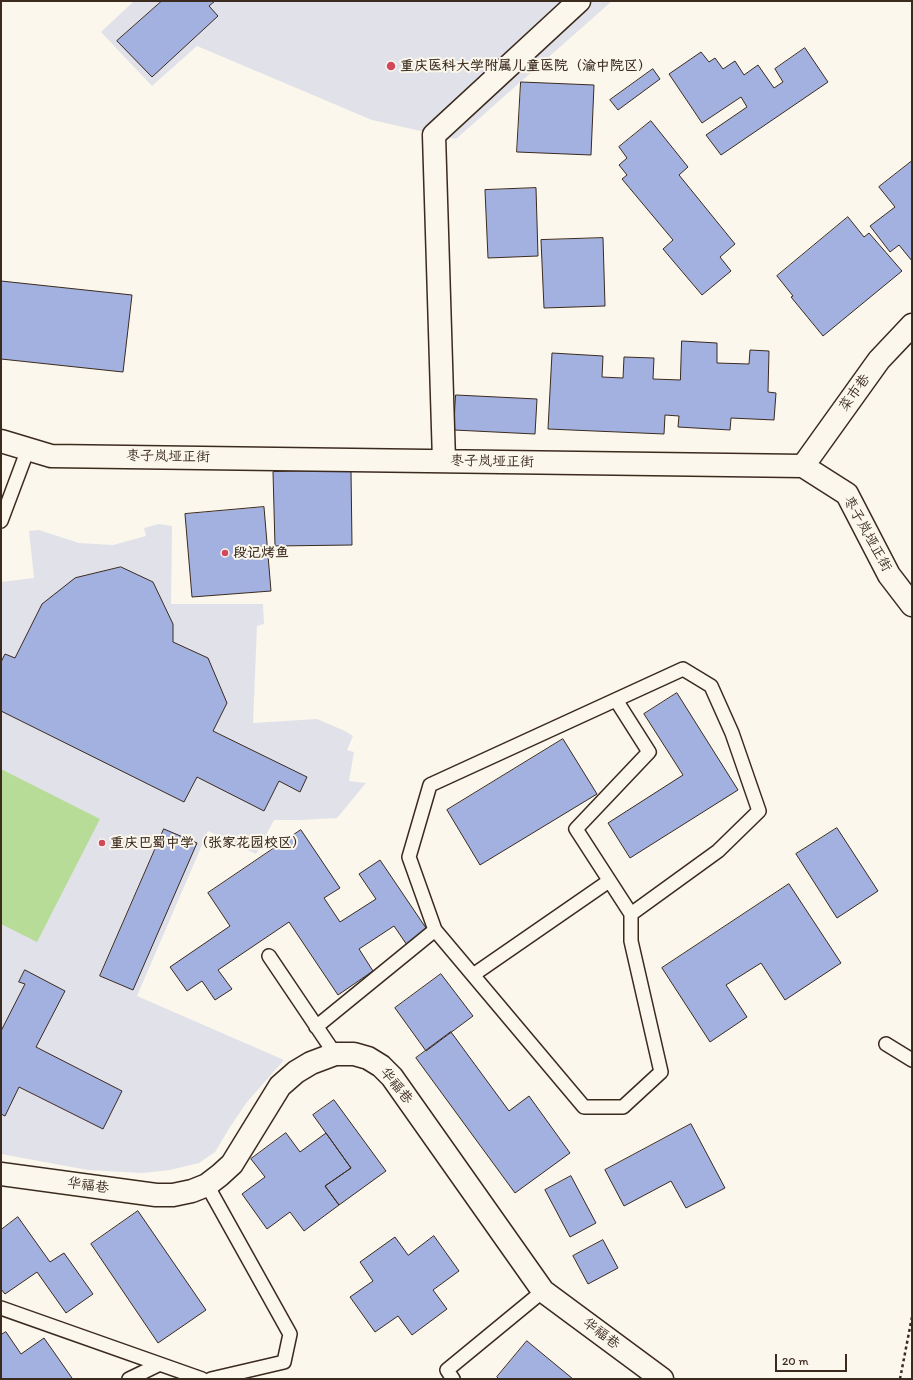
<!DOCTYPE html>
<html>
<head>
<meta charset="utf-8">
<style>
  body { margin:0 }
  #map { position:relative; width:913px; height:1380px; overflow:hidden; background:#fbf7ec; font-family:Itim,sans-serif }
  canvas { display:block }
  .frame { position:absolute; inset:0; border:2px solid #3b2a1e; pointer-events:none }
  .scale { position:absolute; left:775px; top:1354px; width:72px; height:18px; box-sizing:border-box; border:2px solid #3b2a1e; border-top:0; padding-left:5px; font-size:12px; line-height:14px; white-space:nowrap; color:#3b2a1e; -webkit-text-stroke:3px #fbf7ec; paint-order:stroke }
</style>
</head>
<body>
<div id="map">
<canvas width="913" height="1380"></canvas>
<div class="frame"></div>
<div class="scale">20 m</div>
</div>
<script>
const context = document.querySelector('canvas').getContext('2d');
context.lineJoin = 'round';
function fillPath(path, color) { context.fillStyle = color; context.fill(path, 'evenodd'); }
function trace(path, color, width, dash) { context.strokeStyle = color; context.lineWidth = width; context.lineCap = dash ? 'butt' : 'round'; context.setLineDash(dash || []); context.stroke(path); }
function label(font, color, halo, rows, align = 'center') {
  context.font = font + ' Itim,"LXGW WenKai TC",sans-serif'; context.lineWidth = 4; context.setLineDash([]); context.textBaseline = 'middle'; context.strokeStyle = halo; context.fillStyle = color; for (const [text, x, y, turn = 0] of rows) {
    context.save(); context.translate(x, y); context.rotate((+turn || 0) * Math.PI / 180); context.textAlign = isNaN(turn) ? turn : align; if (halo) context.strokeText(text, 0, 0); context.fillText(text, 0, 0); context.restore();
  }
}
const built = new Path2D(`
  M134,1h478l-156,138 -84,-19 -175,-74 -45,40 -51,-54z
  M159,524l13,2 -1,78h92l1,20 -7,2 -4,97 64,-4 28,12 8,5 -6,14 7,2 -5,29 17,2 -29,35 -38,2h-25l-18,34 -48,-23 -71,165 147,64 -37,42 -17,25 -15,25 -16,11 -29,7 -28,3 -54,-3 -87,-16v-572l33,-4 -5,-47 10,-1 40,13 34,2 33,-9 -2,-8z`);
const green = new Path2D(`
  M1,769l99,50 -63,123 -36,-18z`);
const building = new Path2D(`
  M162,1h53l-6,5 9,10 -66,61 -35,-36z
  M805,48l23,34 -107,73 -15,-20 41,-28 -6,-10 -39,26 -33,-49 32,-22 8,10 6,-4 8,11 12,-8 9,14 14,-10 16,23 9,-6 -8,-13z
  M653,69l7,10 -42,31 -8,-10z
  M521,82l73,3 -3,70 -74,-3z
  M651,121l37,46 -9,8 56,69 -15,13 11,14 -29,24 -39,-46 10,-9 -51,-61 5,-4 -8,-10 8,-7 -8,-11z
  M912,161v100l-13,-16 -9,7 -20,-26 25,-19 -16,-20z
  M536,188l2,68 -50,2 -3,-68z
  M848,217l16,20 5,-4 33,38 -79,65 -32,-39 2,-1 -16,-20z
  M603,238l2,68 -61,2 -3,-68z
  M1,281l131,14 -9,77 -122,-13z
  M682,341l35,2v20l32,1 1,-14 19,1 -1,41 8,1 -2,27 -43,-2 -1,12 -52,-3 1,-11 -14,-1 -1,19 -116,-5 4,-76 51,3 -1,21 21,1 1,-21 30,1 -1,21 27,1z
  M456,395l81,4 -2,35 -81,-4z
  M351,470l1,75 -77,1 -2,-74z
  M264,507l7,84 -79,6 -7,-83z
  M121,567l32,15 20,42v18l35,16 19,45 -14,28 94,46 -7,15 -21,-11 -15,30 -67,-34 -13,25 -183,-91v-49l4,-8 10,4 27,-54 33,-26z
  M677,693l61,97 -108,68 -22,-35 75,-48 -39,-61z
  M563,739l34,55 -117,71 -33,-55z
  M837,828l41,63 -41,27 -41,-64z
  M164,829l33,14 -64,147 -33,-14z
  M301,830l39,58 -16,10 16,24 36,-23 -17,-25 21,-14 48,71 -21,14 -13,-19 -35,23 14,22 -35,24 -49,-73 -71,48 14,19 -17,11 -13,-19 -15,10 -17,-24 60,-41 -22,-33z
  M789,884l52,79 -56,37 -24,-37 -35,22 21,32 -37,25 -48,-74z
  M25,970l40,21 -29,56 86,44 -19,38 -84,-42 -14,29 -4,-2v-83l24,-47 -6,-2z
  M441,974l32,42 -47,35 -31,-43z
  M451,1032l58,79 20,-15 41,57 -55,40 -99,-135z
  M334,1100l52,71 -47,34 -14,-19 26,-18 -38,-53z
  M691,1124l34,64 -39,20 -15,-27 -47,25 -19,-36z
  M286,1133l14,19 26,-19 25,35 -26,18 14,19 -35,26 -14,-19 -23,17 -25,-35 23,-17 -14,-18z
  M571,1176l25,47 -26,14 -25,-47z
  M138,1211l68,99 -48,33 -67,-99z
  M18,1217l32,45 14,-9 29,41 -27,19 -29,-41 -32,22 -4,-5v-59z
  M434,1236l25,35 -26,19 14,19 -35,26 -14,-19 -23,16 -25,-35 23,-16 -13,-19 35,-25 13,18z
  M603,1240l15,28 -30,16 -15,-28z
  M6,1332l15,22 23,-16 28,40 -1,1h-70v-44z
  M527,1341l46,38h-74l-2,-2z`);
const path = new Path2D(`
  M900,1379l12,-62`);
const lane = new Path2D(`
  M1,521l27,-72
  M616,700l33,52 -73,77 55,85
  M269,956l66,98
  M473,975l136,-94
  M316,1027l119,-97 -26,-73 21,-72 253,-116 28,17 21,47 27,78 -41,40 -87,63v27l30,131 -38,35h-39l-149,-177
  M886,1044l26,16
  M207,1185l83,149 -6,28 -73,17
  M1,1308l201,71
  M129,1379l29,-14
  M453,1379l-6,-9 96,-79`);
const street = new Path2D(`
  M1,441l50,15 752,10 44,28 42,81 23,30
  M444,461l-10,-326 145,-134
  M803,466l76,-106 33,-35
  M1,1174l155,21h17l19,-4 15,-6 13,-10 12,-11 48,-78 16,-14 15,-9 24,-9h19l14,4 13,8 11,11 151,214 119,88`);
const markers = [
  [391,66,5,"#d1495b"],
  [225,553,4,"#d1495b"],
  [102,843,4,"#d1495b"]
];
const poiNames = [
  ["重庆医科大学附属儿童医院（渝中院区）",400,66],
  ["段记烤鱼",233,553],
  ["重庆巴蜀中学（张家花园校区）",110,843]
];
const streetNames = [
  ["菜市巷",855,393,-54],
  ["枣子岚垭正街",168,457,1],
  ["枣子岚垭正街",492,462,1],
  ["枣子岚垭正街",867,534,61],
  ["华福巷",396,1086,51],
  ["华福巷",88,1186,8],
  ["华福巷",601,1334,37]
];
fillPath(built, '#e1e2e9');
fillPath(green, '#b7dc97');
fillPath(building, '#a3b1e1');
trace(building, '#3b2a1e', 1);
trace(lane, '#3b2a1e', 16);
trace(street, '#3b2a1e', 25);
trace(path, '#3b2a1e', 2.5, [3, 3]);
trace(lane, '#fbf7ec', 13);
trace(street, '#fbf7ec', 22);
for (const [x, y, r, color] of markers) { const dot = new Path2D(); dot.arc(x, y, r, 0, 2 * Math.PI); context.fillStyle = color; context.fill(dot); trace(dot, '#fbf7ec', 1.5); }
label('bold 14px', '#3b2a1e', '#fbf7ec', poiNames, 'left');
label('14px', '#3b2a1e', '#fbf7ec', streetNames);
</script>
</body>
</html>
